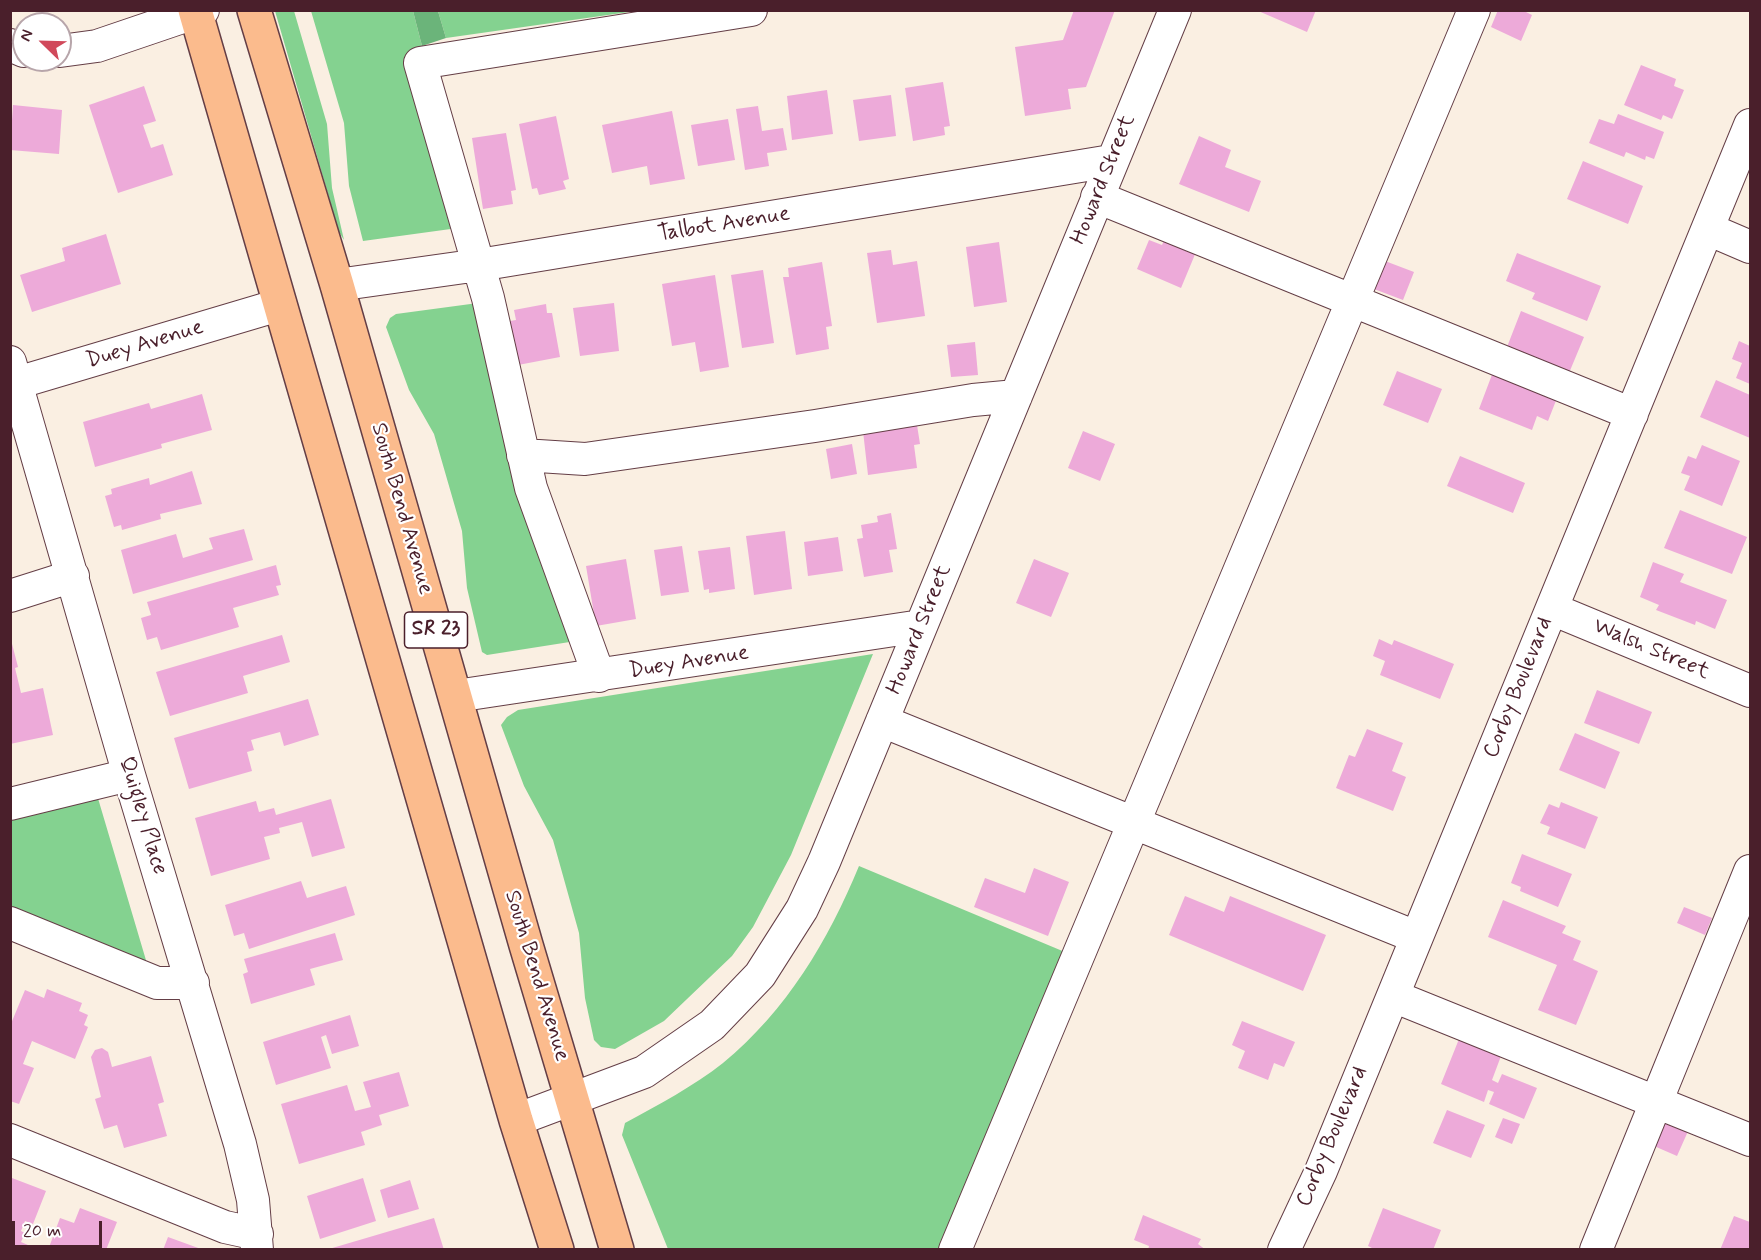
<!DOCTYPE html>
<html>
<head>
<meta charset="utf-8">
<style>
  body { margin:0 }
  #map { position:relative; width:1761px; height:1260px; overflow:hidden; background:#faefe2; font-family:Mynerve,sans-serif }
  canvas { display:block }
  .frame { position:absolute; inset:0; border:12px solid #4a1f2b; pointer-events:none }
  .north { position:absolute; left:12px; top:12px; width:60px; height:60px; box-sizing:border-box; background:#fff; border:2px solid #b7a5aa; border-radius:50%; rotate:293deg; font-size:16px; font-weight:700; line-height:24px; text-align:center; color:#4a1f2b }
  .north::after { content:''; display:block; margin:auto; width:21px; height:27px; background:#d1495b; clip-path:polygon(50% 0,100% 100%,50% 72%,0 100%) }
  .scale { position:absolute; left:12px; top:1221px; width:90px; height:27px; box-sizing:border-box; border:3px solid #4a1f2b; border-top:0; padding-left:8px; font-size:18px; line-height:21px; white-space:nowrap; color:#4a1f2b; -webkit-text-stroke:4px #fff; paint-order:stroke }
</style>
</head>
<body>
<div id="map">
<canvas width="1761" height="1260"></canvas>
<div class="frame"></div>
<div class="north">N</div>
<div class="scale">20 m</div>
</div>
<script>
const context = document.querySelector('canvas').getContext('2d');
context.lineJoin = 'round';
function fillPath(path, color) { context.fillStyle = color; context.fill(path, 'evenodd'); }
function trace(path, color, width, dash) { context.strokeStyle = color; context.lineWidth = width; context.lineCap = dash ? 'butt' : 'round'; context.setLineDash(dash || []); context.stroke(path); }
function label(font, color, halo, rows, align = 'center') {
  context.font = font + ' Mynerve,sans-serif'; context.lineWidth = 4.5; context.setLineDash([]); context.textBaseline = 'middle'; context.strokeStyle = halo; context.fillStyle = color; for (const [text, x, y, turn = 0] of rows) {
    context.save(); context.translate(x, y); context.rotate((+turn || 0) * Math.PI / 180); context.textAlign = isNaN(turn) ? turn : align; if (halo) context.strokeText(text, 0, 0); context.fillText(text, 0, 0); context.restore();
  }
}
const green = new Path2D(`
  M275,11h19l33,113 5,64 12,52 -5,-8z
  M311,11h102l9,35 -11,8 47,174 -95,13 -14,-55 -5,-63z
  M438,11v-1l198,1 -190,27z
  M478,303l98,338 -89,14 -5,-3 -15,-64 -5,-57 -28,-97 -25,-44 -23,-63 4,-9 6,-4z
  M873,654l-82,201 -38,72 -21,29 -68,65 -49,28 -14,-2 -7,-7 -9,-42 -6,-65 -26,-93 -29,-54 -23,-61 6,-8 11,-7z
  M97,795l51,172 -137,-57 -1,-97z
  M859,866l213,89 -128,294h-276l-46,-114 3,-12c33,-18 69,-37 98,-60 64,-53 105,-122 136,-197z`);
const forest = new Path2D(`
  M413,11h25l8,27 -24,8z`);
const building = new Path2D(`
  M1074,10h41l-29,77 -18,2 3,20 -46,7 -10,-69 48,-7z
  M1256,10h60l-9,22z
  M1498,10h24l10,5 -11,26 -30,-14z
  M1641,65l35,14 -2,7 10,4 -12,29 -9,-4 -2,5 -37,-15z
  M943,82l7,44 -6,1 1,8 -32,6 -8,-53z
  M144,86l12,35 -13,4 8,23 12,-4 10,31 -55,18 -29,-88z
  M827,90l6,44 -41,6 -5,-44z
  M891,95l5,41 -37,5 -6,-41z
  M13,105l49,5 -3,44 -49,-4z
  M758,106l4,25 21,-3 4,22 -20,3 2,13 -24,4 -9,-61z
  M672,111l13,68 -35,6 -3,-19 -35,7 -10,-48z
  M1618,114l46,18 -10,27 -8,-3 -1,4 -19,-8 -2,5 -35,-14 10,-24 15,5z
  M556,116l13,63 -6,2 3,8 -27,6 -2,-7 -5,1 -13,-65z
  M728,119l7,41 -37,6 -7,-41z
  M506,133l10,57 -5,1 2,13 -30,5 -11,-71z
  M1199,136l32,14 -6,17 36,14 -12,31 -70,-28z
  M1583,161l60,25 -15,38 -61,-25z
  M106,234l15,50 -89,28 -12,-37 45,-14 -3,-13z
  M1165,238l31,14 -15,36 -44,-19 12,-29 13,5z
  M999,242l8,60 -33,5 -8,-60z
  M891,250l2,15 24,-4 8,55 -48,7 -10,-70z
  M1517,253l84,33 -14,35 -55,-22 3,-6 -29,-12z
  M1385,261l29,11 -11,28 -29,-11z
  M822,262l10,64 -6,1 3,22 -33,6 -13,-78h6l-1,-9z
  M763,270l11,73 -32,5 -11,-73z
  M715,275l14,92 -29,5 -5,-30 -23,4 -10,-62z
  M614,303l5,48 -39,5 -7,-48z
  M546,304l1,9h5l8,44 -42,8 -8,-44 6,-1 -2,-10z
  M1521,311l63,26 -15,36 -62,-26z
  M1739,341l11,5v38l-14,-6 6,-15 -10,-4z
  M975,342l3,33 -27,2 -4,-32z
  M1397,371l45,18 -14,34 -45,-18z
  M1493,372l64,26 -9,23 -11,-5 -5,14 -53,-21z
  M1716,380l34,15v43l-50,-21z
  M202,394l10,36 -51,14 1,4 -67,19 -12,-45 66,-19 2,6z
  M917,425l3,19 -6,1 3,23 -49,7 -5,-44z
  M1083,431l32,13 -15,37 -32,-13z
  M852,444l5,30 -26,5 -5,-30z
  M1702,445l38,16 -18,45 -38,-16 6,-14 -9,-3 7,-17 8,3z
  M1460,456l65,27 -12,30 -66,-27z
  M192,471l10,33 -42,10 1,5 -39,11 -1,-5 -7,2 -9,-31 7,-2 -1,-5 38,-11 1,7z
  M1680,510l67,27 -15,37 -68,-26z
  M891,513l6,36 -8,1 4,22 -29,5 -7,-38 6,-1 -2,-13 17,-3 -1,-6z
  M244,529l9,31 -120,34 -12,-44 55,-16 7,24 30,-9 -4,-11z
  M785,531l7,58 -38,6 -8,-59z
  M838,537l5,34 -35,5 -4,-34z
  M682,546l7,46 -28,4 -7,-46z
  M730,547l5,42 -26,4v-4l-5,1 -6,-39z
  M626,559l10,60 -40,7 -10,-60z
  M1034,559l35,14 -18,44 -35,-14z
  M1653,562l31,12 -4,8 47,18 -12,29 -19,-8 -1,4 -39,-15 3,-5 -19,-8z
  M276,565l5,20 -5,1 3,9 -46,13 6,19 -78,23 -4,-13 -10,3 -6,-22 10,-3 -4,-13z
  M282,635l8,27 -47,14 5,17 -78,23 -14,-44z
  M10,636l8,31 -3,1 6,25 22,-5 10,47 -43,9z
  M1379,639l13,6 2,-5 60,24 -14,35 -60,-24 5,-14 -12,-5z
  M1597,690l55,22 -13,32 -55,-21z
  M308,699l11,36 -35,11 -4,-14 -29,8 3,10 -7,2 5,19 -63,18 -15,-51z
  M1367,729l36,14 -11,28 14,6 -13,34 -57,-23 13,-33 6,2z
  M1575,733l45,19 -15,37 -46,-19z
  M331,799l14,49 -33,9 -10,-35 -23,6 1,5 -16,4 6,22 -59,17 -16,-58 61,-17 3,11 15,-4 2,7z
  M1561,802l37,15 -13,32 -38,-15 3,-7 -10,-4 9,-19 10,4z
  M1522,854l50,20 -14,33 -38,-16 1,-4 -10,-4z
  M1034,868l35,14 -21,54 -74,-29 11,-29 40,15z
  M301,881l6,17 39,-12 9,29 -106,34 -5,-16 -10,3 -9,-31z
  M1185,896l39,16 6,-16 96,39 -23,56 -134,-56z
  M1503,900l63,26 -4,7 19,8 -8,19 25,11 -22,54 -38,-15 19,-45 -69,-28z
  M1684,907l28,11 -7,17 -28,-12z
  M335,933l8,27 -33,9 5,16 -64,19 -8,-30 5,-2 -4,-13z
  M47,989l35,14 -3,8 9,4 -4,10 4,2 -13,32 -43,-18 -9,23 11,4 -15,36 -9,-3v-75l15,-36 19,8z
  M350,1015l9,31 -27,8 -6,-19 -5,2 10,31 -55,17 -13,-43z
  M1242,1021l53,21 -11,25 -10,-4 -6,17 -30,-12 7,-17 -13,-6z
  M1459,1039l42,17 -9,24 6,3 4,-9 35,14 -13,31 -35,-15 5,-12 -6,-2 -4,12 -43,-18z
  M102,1048l6,4 4,15 39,-11 13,46 -6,2 9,32 -43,12 -7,-23 -13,4 -9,-30 6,-2 -10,-40 4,-7z
  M399,1072l10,34 -30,9 3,10 -21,7 4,13 -66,19 -18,-60 66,-19 8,26 16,-4 -8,-25z
  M1447,1110l38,15 -14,33 -38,-15z
  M1503,1118l17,6 -8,20 -17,-7z
  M1665,1120l24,9 -12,27 -23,-10z
  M12,1178l34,13 -13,33 -8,-3 -4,10 4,2 -4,9 14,6 -1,2h-24z
  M363,1178l13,43 -56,18 -13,-43z
  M410,1180l9,29 -31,9 -8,-28z
  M80,1208l37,14 -11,28h-58l12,-32 14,5z
  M1383,1208l58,22 -8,20h-57l-8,-4z
  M1143,1215l58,24 -3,5 8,6h-58l1,-4 -15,-6z
  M1734,1216l16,6v28h-30z
  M434,1218l10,32h-115v-1z
  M168,1237l33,12v1h-38z`);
const minor = new Path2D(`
  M10,45l14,6
  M60,51l37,-5 106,-36
  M1097,197l535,217
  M1708,229l42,18
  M337,285l142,-20 632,-104
  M10,362l119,413 111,369 13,56 4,50
  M10,385l269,-80
  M523,455l62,4 230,-33 158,-26 43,-4
  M10,596l63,-20
  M1552,609l198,82
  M599,676l-68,-188 -43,-190 -68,-235 331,-53
  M456,696l465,-70
  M882,721l534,216
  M10,804l119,-29
  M10,923l147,60h36
  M1393,996l357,144
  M516,1120l128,-48 68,-47 48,-50 42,-66 22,-47 351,-852
  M10,1140l215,87 32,7
  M955,1250l519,-1240
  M1284,1250l37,-79 429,-1046
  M1596,1250l154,-379`);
const major = new Path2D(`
  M195,10l321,1110 41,130
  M254,10l83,275 189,660 91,305`);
const shields = [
  [436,630,63]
];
const shieldNames = [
  ["SR 23",436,630]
];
const streetNames = [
  ["Howard Street",1104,180,-68],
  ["Talbot Avenue",724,225,-9],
  ["Duey Avenue",145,345,-17],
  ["South Bend Avenue",401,509,74],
  ["Howard Street",920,630,-68],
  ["Walsh Street",1651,650,23],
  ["Duey Avenue",689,663,-9],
  ["Corby Boulevard",1519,688,-68],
  ["Quigley Place",142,816,73],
  ["South Bend Avenue",536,976,73],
  ["Corby Boulevard",1333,1137,-67]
];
fillPath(green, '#84d290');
fillPath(forest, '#6bb47a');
fillPath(building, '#edaad9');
trace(minor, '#643e46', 34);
trace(major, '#643e46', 36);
trace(minor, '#fff', 32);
trace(major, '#fbbb8d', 33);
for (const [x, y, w] of shields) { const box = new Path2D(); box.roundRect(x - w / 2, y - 18, w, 36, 4.5); context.fillStyle = '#fff'; context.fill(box); trace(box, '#4a1f2b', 1.5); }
label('bold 21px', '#4a1f2b', null, shieldNames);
label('22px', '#4a1f2b', '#fff', streetNames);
</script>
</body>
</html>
